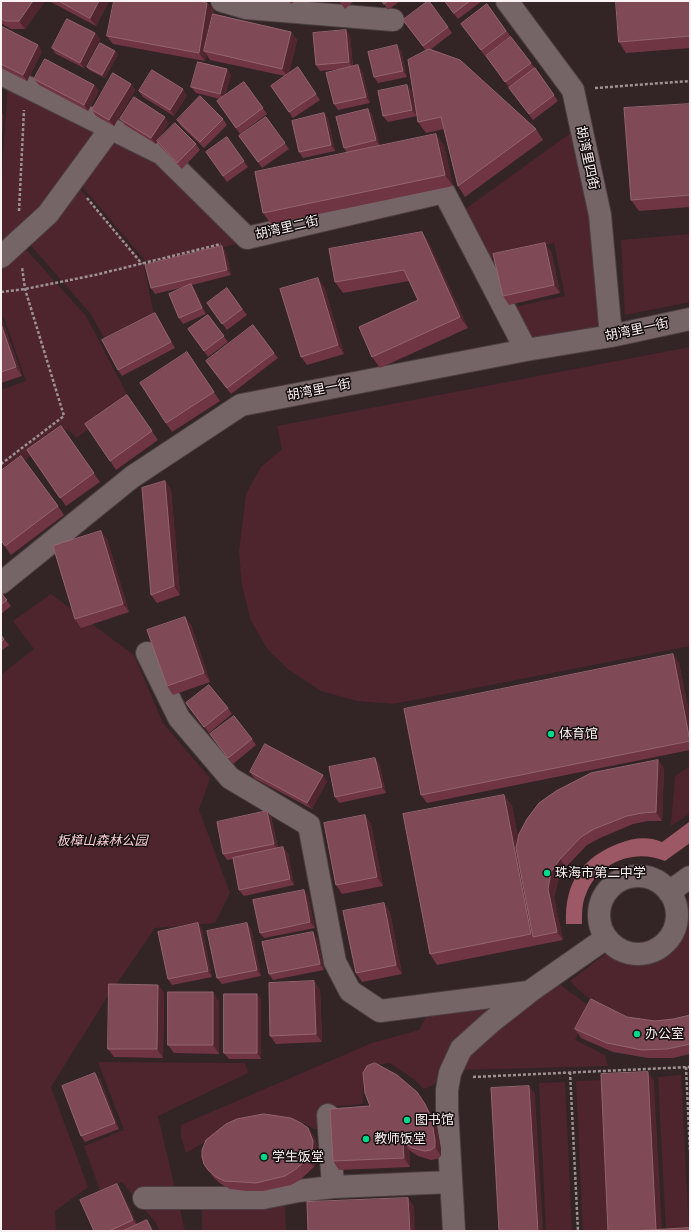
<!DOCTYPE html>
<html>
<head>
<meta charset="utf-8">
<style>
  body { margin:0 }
  #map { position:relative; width:691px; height:1232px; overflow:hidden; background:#332426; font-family:"IBM Plex Serif",serif }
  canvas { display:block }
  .frame { position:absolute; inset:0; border:2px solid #fdf2f3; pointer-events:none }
</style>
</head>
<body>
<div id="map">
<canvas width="691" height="1232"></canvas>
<div class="frame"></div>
</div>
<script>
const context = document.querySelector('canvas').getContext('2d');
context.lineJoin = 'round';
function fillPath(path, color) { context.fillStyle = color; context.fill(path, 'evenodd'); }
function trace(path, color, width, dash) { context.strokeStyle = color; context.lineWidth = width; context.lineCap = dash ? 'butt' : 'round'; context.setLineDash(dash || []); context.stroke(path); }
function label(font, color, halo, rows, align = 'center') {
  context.font = font + ' "IBM Plex Serif","Noto Sans SC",serif'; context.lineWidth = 3; context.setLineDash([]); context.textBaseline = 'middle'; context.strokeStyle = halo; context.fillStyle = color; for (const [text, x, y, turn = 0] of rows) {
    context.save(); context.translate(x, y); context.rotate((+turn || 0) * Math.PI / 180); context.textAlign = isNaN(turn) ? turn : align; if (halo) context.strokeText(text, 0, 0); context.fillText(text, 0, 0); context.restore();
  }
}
const green = new Path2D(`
  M8,84l94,47 -58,81 -43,38v-65z
  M576,129l31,204 -78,11 -19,-36 55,-12 -11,-53 -63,15 -27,-48z
  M113,134l47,23 85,85 -96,23 -70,-82z
  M77,185l66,77 11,53 -48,26 -16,-28 -63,-72z
  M690,234v68l-65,13 -4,-75z
  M22,245l64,71 44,84 -54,38 -8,-9 -67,49v-88l25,-9 -22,-64 -3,1v-54z
  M690,347v299l-297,58 -36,-3 -36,-10 -32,-21 -21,-20 -17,-29 -9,-35 -3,-35 7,-57 15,-27 21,-18 -5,-23z
  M51,594l83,61 29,68 47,55 -11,32 31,83 -15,30 -60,5 -51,74 -53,85 37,100 -33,24 1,20h-55v-556l33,-26 -21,-28z
  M690,766v49l-1,-1 -18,12 4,-50z
  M690,898v116c-10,2 -20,6 -31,6 -32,2 -68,-15 -89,-39l38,-29c7,3 15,8 23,9 20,3 47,-9 54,-29 3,-10 2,-21 0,-31z
  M559,984l33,24 -17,32 30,15 3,11 -151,4 13,-21z
  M503,1001l-63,81 -16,7 -9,-9 -25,-17c-28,2 -27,18 -27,41l-41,3 2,22h-9l-16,-8 -27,-5 -35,7 -51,30 -5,-16v-12l191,-82 47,-13 11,-20z
  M98,1062l147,1 3,10 -90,43 27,115h-25l-4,-8 -34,-41 -21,11 -17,-47 40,-16z
  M681,1075l8,156h-23l-8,-154z
  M602,1080l6,151h-25l-7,-150z
  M565,1082l7,149h-26l-7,-148z
  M285,1202l1,29h-84v-27z`);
const water = new Path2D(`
  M689,822l1,21 -25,18c-30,-13 -67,1 -79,33 -4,9 -4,19 -4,30h-16c-2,-41 16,-67 54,-81 14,-5 27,-7 42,-1z`);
const path = new Path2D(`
  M595,88l95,-7
  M87,198l55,66
  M19,211l5,-101
  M1,292l24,-3 70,-14 126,-31
  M1,464l63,-48 -39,-127 -3,-22
  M686,1067l4,85
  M570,1072l8,159
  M473,1077l217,-10`);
const minor = new Path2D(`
  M222,1l24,7 147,12
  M507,1l66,89 27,125 11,121
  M1,74l161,80 85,84 197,-46 82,158
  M1,257l47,-43 63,-86
  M1,583l131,-106 109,-72 285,-55 85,-14 79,-17
  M147,653l32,65 51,60 79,47 26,137 15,29 30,20 149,-19 77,-54
  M599 915a39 39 0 1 1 78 0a39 39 0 1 1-78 0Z
  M669,892l21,-15
  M328,1115l5,72 118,-5
  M144,1198h119l35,-7 35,-4
  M454,1231l-7,-122v-19l3,-17 11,-24 30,-27 37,-29`);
const wall = new Path2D(`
  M1,1h44l-20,28h-14l-10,-6z
  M49,1h60l-13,25z
  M289,1h7l-5,3z
  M339,1h15l-9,8z
  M382,1h18l-12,9z
  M444,1h38l-24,18z
  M690,1v47l-64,5 -7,-11z
  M207,3l7,8 -1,3 78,18 6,8 -8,33 9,-6 22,33 -27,18 -22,-32 14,-10 -75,-16 -4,-6 -1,7 -92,-17 -6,-8z
  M487,4l24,33 -26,19 -24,-32z
  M403,20l45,7 4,6 -22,17 106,79 7,11 -78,57 -7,-11 -14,-57 -18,4 -8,-11 8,-71z
  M1,26l41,25 -15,30 -26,-13z
  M346,30l4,6 3,30 5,-1 4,6 8,32 -32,7 -4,-6 9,-35 -23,2 -4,-6z
  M95,33l5,6 -16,29 -28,-14 -4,-6z
  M401,51l6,26 -29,6 -4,-6z
  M118,54l-13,24 -16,-8 -2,-3z
  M486,56l45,7 27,38 -25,19z
  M227,69l4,6 -6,21 19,-14 23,32 -27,20 -23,-33 3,-2 -24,-6 -5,-6z
  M34,79l60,6 5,6 -11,20 -49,-26z
  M131,84l4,6 -21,36 -18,-10 -4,-6z
  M407,85l4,5 6,26 -29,6 -5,-6z
  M139,91l48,4 -13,21 -31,-19z
  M690,104v103l-51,4 -8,-11z
  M368,109l4,6 8,31 64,-1 9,41 -182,38 -8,-11 84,-60 -3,-5z
  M324,113l4,6 7,32 -32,7 -4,-6z
  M266,117l23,32 -27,19 -23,-32z
  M120,119l49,4 -11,17 38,4 4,6 -18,19 -21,-22 -4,-5 -1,2 -31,-19z
  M223,119l4,6 -23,23 -23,-22 -4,-6z
  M227,137l21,30 -21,15 -21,-30z
  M422,232l7,11 39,85 -88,40 -8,-11 46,-57 -9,-19 -66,12 -8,-11z
  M222,246l4,6 5,23 -39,10 3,5 11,24 -23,10 -4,-6 9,-32 -33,8 -4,-6z
  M551,251l9,42 -51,12 -6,-9z
  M324,286l20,68 -37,11 -6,-8z
  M227,288l20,27 -20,15 -20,-27z
  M155,313l4,6 16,29 -53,28 -4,-6z
  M208,315l20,27 -20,15 -20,-28z
  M1,318l2,4 19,54 -21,7z
  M253,325l25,33 -47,36 -21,-27z
  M187,352l33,49 -48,31 -6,-9z
  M127,395l31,45 -42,30 -31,-46z
  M61,426l39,56 -34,24 -39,-56z
  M165,481l6,9 9,105 -23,8 -6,-8z
  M58,506l6,9 -53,40 -10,-14z
  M107,539l22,73 -48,16 -6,-9z
  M1,593l10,13 -10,8z
  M185,617l6,8 19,57 -37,13 -6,-9z
  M1,635l8,10 -8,6z
  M673,654l6,9 11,54v33l-263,53 -6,-8z
  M186,703l42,5 4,6 -23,19z
  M210,734l42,5 4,6 -23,19z
  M375,758l4,6 7,29 -47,10 -4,-6z
  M664,768l-2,53h-14l-15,3 -33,14 -13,7 -21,22 -8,14 -4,16 9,43 -126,25 -7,-11 74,-159 8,11 6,32z
  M250,772l77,9 -15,28 -58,-31z
  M267,811l4,6 7,31 10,5 6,32 -50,11 -5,-6 -6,-31 -6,1 -4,-6z
  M365,815l6,9 12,62 -41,8 -6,-9z
  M304,890l4,6 7,32 -51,10 -4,-5z
  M384,903l6,9 12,62 -40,8 -6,-9z
  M247,923l4,6 10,47 -39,8 -5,-6z
  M202,929l10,48 -40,8 -4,-6z
  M317,938l7,32 -51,10 -4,-6z
  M314,981l6,9 2,52 -46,2 -6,-8z
  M158,985l6,8 -1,65 -49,-1 -6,-8z
  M257,994l4,6v59h-32l-5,-6z
  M219,1001v53l-45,-1 -6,-8z
  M690,1015v39l-17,4h-25l-35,-6 -32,-14 -6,-9 52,-12 28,4 18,-2z
  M100,1079l19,50 -34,13 -4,-6z
  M431,1113l6,13 4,23v7l-4,3 -6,1 -13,-4 -9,-6 1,17 -71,3 -6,-9z
  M308,1128l6,9 5,13 -1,11 -4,6 -14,13 -9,5 -28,6h-16l-17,-2 -9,-5 -7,-6 -10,-14z
  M117,1184l4,6 16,34 10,-4 4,6 2,5h-59z`);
const shadedWall = new Path2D(`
  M33,1h12l-20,28 -6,-8z
  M99,1h10l-13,25 -6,-8z
  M207,3l7,8 -8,41 -2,-1 2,3 -1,7 -6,-8z
  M346,30l4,6 3,32 -4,-6z
  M291,32l6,8 -9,37 -6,-8z
  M95,33l5,6 -16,29 -4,-5z
  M38,45l4,6 -15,30 -4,-6z
  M397,45l4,6 6,26 -4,-6z
  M115,51l3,3 -13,24 -3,-3z
  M358,65l4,6 8,32 -4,-6z
  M227,69l4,6 -7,25 -4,-6z
  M131,84l4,6 -21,36 -5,-6z
  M94,85l5,6 -11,20 -4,-6z
  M407,85l4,5 6,26 -5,-6z
  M183,89l4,6 -13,21 -4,-6z
  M368,109l4,6 8,31 -4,-6z
  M1,111l3,4 -3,36z
  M324,113l4,6 7,32 -4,-6z
  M165,117l4,6 -13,21 -5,-6z
  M436,134l8,11 9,41 -8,-11z
  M422,232l7,11 39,85 -8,-11z
  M545,243l6,8 9,42 -6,-8z
  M222,246l4,6 5,23 -4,-5z
  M318,278l6,8 20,68 -6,-9z
  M191,284l4,6 11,24 -4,-6z
  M155,313l4,6 16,29 -4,-6z
  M1,318l2,4 19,54 -6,-9 -15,-43z
  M165,481l6,9 9,105 -6,-9z
  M101,531l6,8 22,73 -6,-8z
  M185,617l6,8 19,57 -6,-9z
  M673,654l6,9 11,54v21z
  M375,758l4,6 7,29 -4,-6z
  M658,760l6,8 -2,53 -6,-9z
  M323,775l4,6 -15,28 -5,-6z
  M504,795l8,11 25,130 -4,1 -2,-3z
  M267,811l4,6 7,33 -4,-6z
  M365,815l6,9 12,62 -6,-9z
  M283,847l5,6 6,32 -4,-6z
  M560,859l6,8 -8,14 -4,16 9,43 -6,-8 -9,-43 3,-17z
  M304,890l4,6 7,32 -5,-6z
  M384,903l6,9 12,62 -6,-9z
  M198,923l4,6 10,48 -4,-6z
  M247,923l4,6 10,47 -4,-6z
  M313,932l4,6 7,32 -4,-6z
  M314,981l6,9 2,52 -6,-8z
  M158,985l6,8 -1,65 -6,-9z
  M213,992l6,9v53l-6,-9z
  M257,994l4,6v59l-4,-6z
  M648,1072l6,9 8,150h-6z
  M95,1073l5,6 19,50 -4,-6z
  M529,1086l6,8 8,137h-5z
  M417,1092l14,21 6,13 4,23v7l-6,-9z
  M308,1128l6,9 5,13 -1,11 -4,6 -6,-8z
  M403,1142l6,8 1,17 -6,-9z
  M117,1184l4,6 17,36 -5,-6z
  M408,1198l6,8 1,25h-5z
  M147,1220l4,6 2,5h-1z`);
const building = new Path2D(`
  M1,1h32l-14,20h-14l-4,-3z
  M59,1h40l-9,17z
  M114,1h85l8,2 -8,50 -92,-17z
  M382,1h6l-4,3z
  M428,1h1l19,26 -25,19 -20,-26z
  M445,1h25l-16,12z
  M616,1h74v35l-71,6z
  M487,4l19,27 -25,19 -20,-26z
  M213,14l78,18 -9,37 -78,-18z
  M67,19l28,14 -15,30 -28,-15z
  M1,26l37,19 -15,30 -22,-11z
  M346,30l3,32 -33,3 -3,-32z
  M511,37l20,26 -26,19 -19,-26z
  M100,43l15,8 -13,24 -15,-8z
  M397,45l6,26 -29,6 -6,-25z
  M429,49l31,11 76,69 -78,57 -17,-69 -23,5 -10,-62z
  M45,59l49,26 -10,20 -50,-26z
  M198,62l29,7 -7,25 -29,-7z
  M358,65l8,32 -32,7 -8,-31z
  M298,67l18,27 -27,18 -18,-26z
  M535,68l19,27 -25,19 -20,-26z
  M152,70l31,19 -13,21 -31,-19z
  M113,73l18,11 -22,36 -17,-10z
  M244,82l19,26 -27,20 -19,-27z
  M407,85l5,25 -29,6 -5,-25z
  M200,96l23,23 -23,23 -23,-22z
  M134,97l31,20 -14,21 -31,-19z
  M690,104v91l-59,5 -7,-92z
  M368,109l8,31 -32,8 -8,-31z
  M324,113l7,32 -32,7 -7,-31z
  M266,117l19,26 -27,19 -19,-26z
  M175,123l21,21 -19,19 -20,-22z
  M436,134l9,41 -182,38 -8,-41z
  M227,137l17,24 -21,15 -17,-24z
  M422,232l38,85 -88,40 -13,-30 59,-27 -14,-30 -69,12 -6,-33z
  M545,243l9,42 -51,11 -10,-42z
  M222,246l5,24 -76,18 -6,-23z
  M318,278l20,67 -37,12 -21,-68z
  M191,284l11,24 -23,10 -10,-24z
  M227,288l15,21 -20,15 -15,-21z
  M155,313l16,29 -53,28 -16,-30z
  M208,315l16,21 -20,15 -16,-22z
  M1,324l15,43 -15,5z
  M253,325l21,28 -47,35 -21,-27z
  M187,352l27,40 -48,31 -26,-40z
  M127,395l25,36 -42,30 -25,-37z
  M61,426l33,47 -34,25 -33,-48z
  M21,456l37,50 -53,40 -4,-6v-69z
  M165,481l9,105 -23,9 -9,-107z
  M101,531l22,73 -48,15 -22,-73z
  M1,593l6,7 -6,5z
  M185,617l19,56 -37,13 -20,-56z
  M1,635l3,4 -3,3z
  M673,654l17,87 -269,54 -17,-86z
  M209,685l19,23 -24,19 -18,-24z
  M234,716l18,23 -24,19 -18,-24z
  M265,744l58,31 -16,28 -57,-31z
  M375,758l7,29 -47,10 -6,-30z
  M658,760l-2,52 -14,1 -15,3 -33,13 -13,8 -21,22 -9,13 -3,17 9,43 -24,5 -17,-89 3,-14 8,-15 12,-16 17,-12 35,-18z
  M504,795l27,139 -101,20 -27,-140z
  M267,811l7,33 -51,10 -6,-32z
  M365,815l12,62 -41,8 -12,-62z
  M283,847l7,32 -51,11 -6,-32z
  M304,890l6,32 -50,11 -7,-33z
  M384,903l12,62 -40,8 -13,-62z
  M198,923l10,48 -40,8 -10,-47z
  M247,923l10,47 -40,8 -10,-47z
  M313,932l7,32 -51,10 -7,-32z
  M314,981l2,53 -46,2 -1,-53z
  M109,984l49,1 -1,64h-49z
  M168,992h45v53h-45z
  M224,994h33v59h-33z
  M591,999l36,18 28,4 18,-2 17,-4v29l-23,5 -25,1 -35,-7 -32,-14z
  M375,1063l22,12 20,17 8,12 6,13 4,23v7l-4,3 -6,1 -13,-3 -9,-6 1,16 -71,3 -3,-52 40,-3 -5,-13 -2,-20 4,-7z
  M648,1072l8,158 -23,1h-25l-7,-157z
  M95,1073l20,50 -34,13 -19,-50z
  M529,1086l9,145h-39l-8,-143z
  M264,1114l27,4 10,5 7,5 5,13 -1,12 -4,6 -15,12 -8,5 -29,7 -15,-1 -17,-1 -9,-5 -7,-6 -4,-6 -2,-7v-7l4,-10 20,-16 11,-5z
  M117,1184l16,36 -24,11h-15l-14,-31z
  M408,1198l2,33h-102l-1,-29z
  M147,1220l5,11h-29z
  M690,1228v3h-57z`);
const markers = [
  [551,734,4,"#00d98c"],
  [547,873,4,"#00d98c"],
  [637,1034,4,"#00d98c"],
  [407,1120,4,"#00d98c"],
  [366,1139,4,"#00d98c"],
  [264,1157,4,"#00d98c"]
];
const streetNames = [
  ["胡湾里四街",587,158,78],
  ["胡湾里二街",287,228,-13],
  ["胡湾里一街",637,330,-12],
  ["胡湾里一街",319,390,-11]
];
const poiNames = [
  ["体育馆",559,734],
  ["珠海市第二中学",555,873],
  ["办公室",645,1034],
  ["图书馆",415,1120],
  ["教师饭堂",374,1139],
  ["学生饭堂",272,1157]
];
const parkNames = [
  ["板樟山森林公园",102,841]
];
fillPath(green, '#4e252d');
fillPath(water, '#9c5864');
trace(minor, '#4c3f41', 24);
trace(path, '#9e9193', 2.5, [3, 2]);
trace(minor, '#766567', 22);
fillPath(wall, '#703542');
fillPath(shadedWall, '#51262f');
fillPath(building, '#7f4a55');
trace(building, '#93646e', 1);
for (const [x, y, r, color] of markers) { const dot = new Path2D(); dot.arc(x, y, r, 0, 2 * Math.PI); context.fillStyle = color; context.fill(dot); trace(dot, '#160f10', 1.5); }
label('13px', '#fdf2f3', '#160f10', streetNames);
label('13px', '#fdf2f3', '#160f10', poiNames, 'left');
label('italic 13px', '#f8ced3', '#160f10', parkNames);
</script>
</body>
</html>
